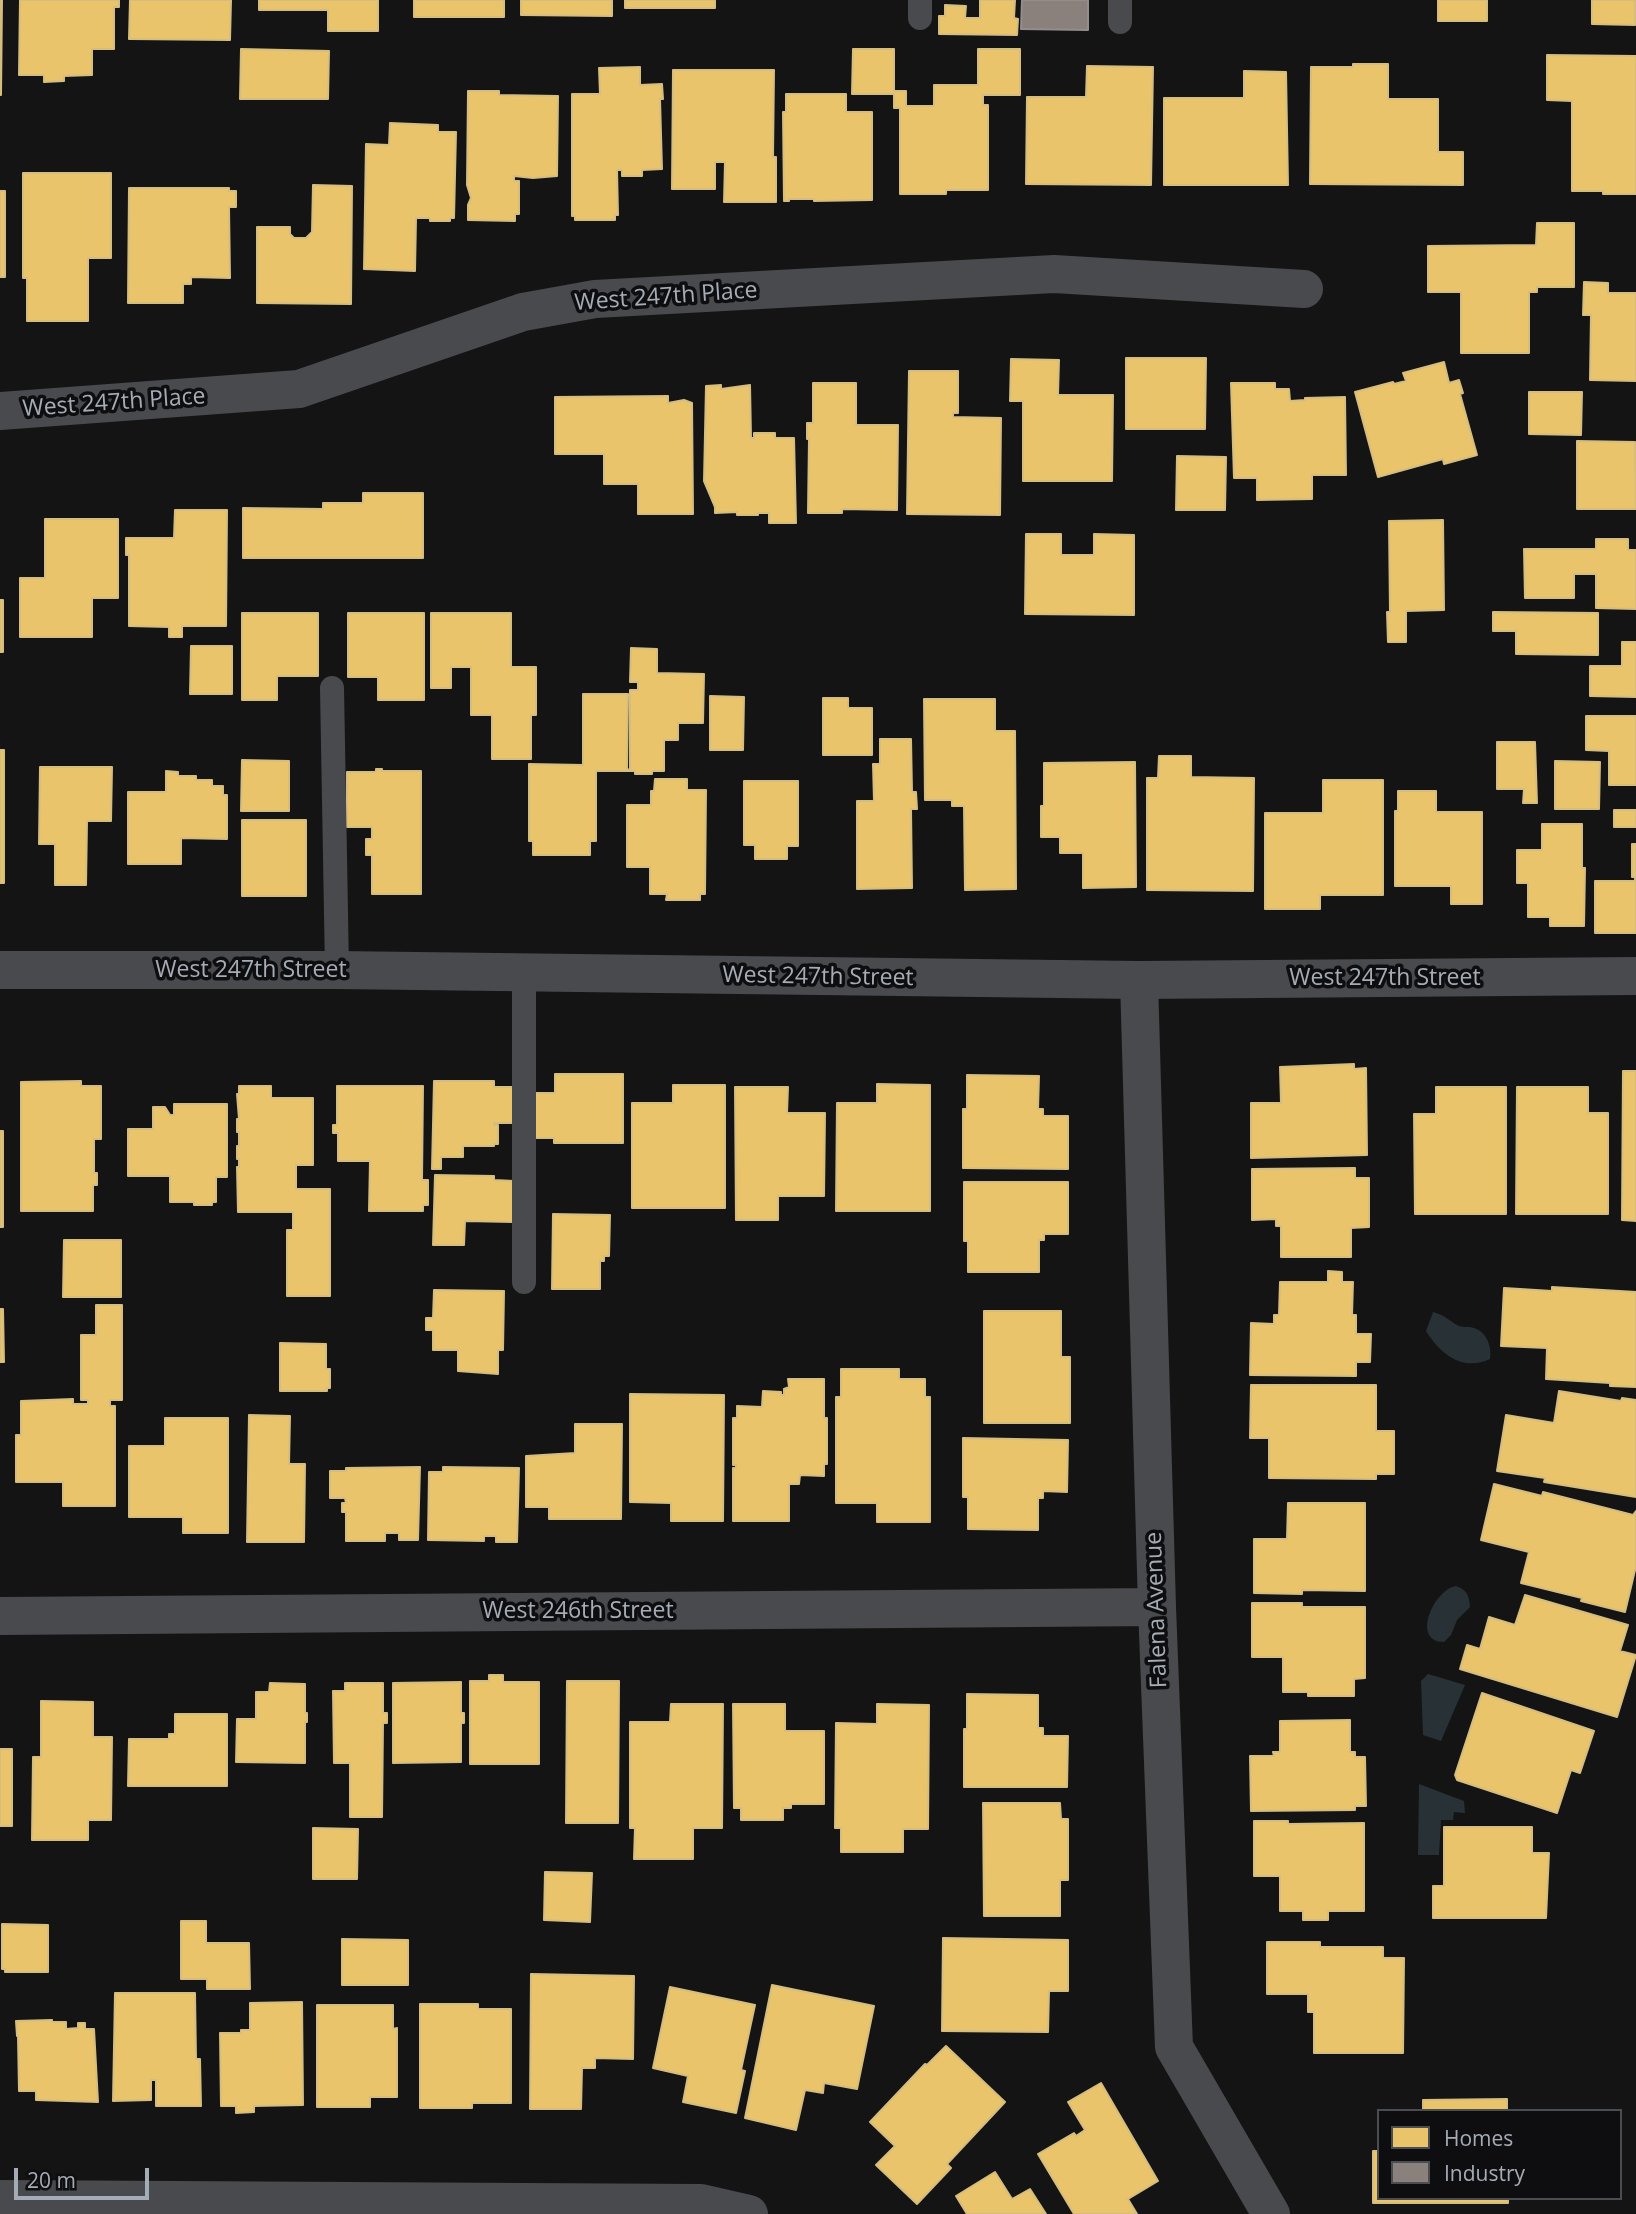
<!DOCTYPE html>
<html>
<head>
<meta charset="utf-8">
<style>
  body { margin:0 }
  #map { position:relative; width:1636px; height:2214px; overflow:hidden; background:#141414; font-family:"Open Sans",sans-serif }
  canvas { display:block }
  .legend { position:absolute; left:1377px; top:2109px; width:245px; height:91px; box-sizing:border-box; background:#0e0e10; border:2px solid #4a4d52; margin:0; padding:9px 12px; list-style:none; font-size:21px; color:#a5acb5 }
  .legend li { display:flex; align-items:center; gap:14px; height:35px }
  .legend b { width:35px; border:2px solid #4a4d52 }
  .scale { position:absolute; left:14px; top:2168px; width:135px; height:32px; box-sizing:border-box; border:4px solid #a5acb5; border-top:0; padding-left:9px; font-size:21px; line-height:24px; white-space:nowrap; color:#a5acb5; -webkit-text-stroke:5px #0e0e10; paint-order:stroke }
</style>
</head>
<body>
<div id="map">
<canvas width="1636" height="2214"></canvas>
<ul class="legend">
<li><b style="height:19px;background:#e9c46a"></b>Homes</li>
<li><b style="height:19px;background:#8a817c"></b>Industry</li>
</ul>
<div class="scale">20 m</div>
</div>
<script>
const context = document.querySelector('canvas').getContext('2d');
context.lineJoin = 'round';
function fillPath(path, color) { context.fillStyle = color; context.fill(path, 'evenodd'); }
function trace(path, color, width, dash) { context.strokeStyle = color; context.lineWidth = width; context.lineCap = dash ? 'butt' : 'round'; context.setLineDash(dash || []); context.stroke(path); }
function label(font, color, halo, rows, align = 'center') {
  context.font = font + ' "Open Sans",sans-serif'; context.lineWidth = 7; context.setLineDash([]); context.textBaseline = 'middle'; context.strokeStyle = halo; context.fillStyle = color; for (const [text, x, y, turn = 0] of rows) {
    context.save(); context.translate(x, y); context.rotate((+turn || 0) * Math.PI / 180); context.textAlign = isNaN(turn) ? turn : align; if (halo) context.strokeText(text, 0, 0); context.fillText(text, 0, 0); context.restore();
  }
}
const water = new Path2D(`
  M1433,1312c11,3 16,8 24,13 6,3 11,1 17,3 13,4 18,19 16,31 -27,13 -50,-5 -64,-28z
  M1456,1586c11,4 13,9 14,21l-13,13 -6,15 -7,7c-33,0 -11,-52 12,-56z
  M1428,1674l37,11 -24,56 -18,-6 -2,-54z
  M1419,1784l45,17 1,12 -11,-1 -1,8h-12l-2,35h-21z`);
const homes = new Path2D(`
  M0,0h2l-1,95h-1z
  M20,0h99v7h-5v42h-22v26l-28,1v5l-20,1v-7h-25z
  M130,0h101l-1,40 -101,-1z
  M259,0h119v31h-50v-21h-69z
  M414,0h90v17h-90z
  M521,0h91v16l-91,-1z
  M625,0h90v8h-90z
  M980,0h35l-1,18 4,1 -1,16 -78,-1v-18h6v-11l21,1 -1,12h15z
  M1438,0h49v21h-49z
  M1592,0h43v25l-43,-1z
  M241,49l88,2 -1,48h-88z
  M853,49h41v42h12v15h28v-21h44v-36h42v46h-37v10h5v85h-42v4h-46v-86h-6v-14h-42z
  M1547,55l89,1v138h-33v-3h-31v-90l-25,-1z
  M1353,64h35v35h50v53h25v33l-153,-1 1,-117h42z
  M1087,66l66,1 -2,118 -125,-1 1,-87h59z
  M640,67v18l22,-1 1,15h-3l2,70 -20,1v6h-20v-6h-5l1,45h-3v5h-40v-4h-3v-122h28l-1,-26z
  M673,70h101l-1,87h3v45h-52l1,-40h-10v27h-43z
  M1244,71l42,1 2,113h-124v-87h80z
  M468,91h31v4l59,1 -1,80 -24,2 -19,-2v5h5v33h-4v7l-47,-1v-15l3,-7 -4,-13z
  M786,94h60v18h26v88l-58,1v-2h-25v2h-5l-1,-89h3z
  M390,123l48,2v7h18l-2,86h-4v3h-20v-3h-14l-1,53 -51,-2 2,-125 23,1z
  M23,173h88v85h-23v63h-61v-43h-4z
  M313,185l39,1 -1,118 -94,-1v-76h33v7l4,4h12l6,-6z
  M129,188h100v3h7v16h-7l1,71 -39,-1v7h-8v19h-55z
  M0,191h5v86h-5z
  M1537,223h37v64h-37v5h-8v61h-68v-61h-33v-46l108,-1z
  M1584,282l24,1v10h28v88l-46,-1 1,-65h-8z
  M1126,358h80l-1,71h-79z
  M1011,359l48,1 -1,35h55l-1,86h-89v-80h-13z
  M1444,362l5,21 10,-3 4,13 -3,1 17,61 -33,9 -1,-5 -65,18 -23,-85 38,-10 1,2 12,-3 -3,-8z
  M909,371h49v42h-5v4l48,1 -1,97 -93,-1z
  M813,383h43v42h42l-1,85 -55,-1v4h-34l1,-74h-2v-16h6z
  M1231,383h44v6h14l1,12 15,-1v-2l40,-1 1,78h-34v24l-55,1v-22h-23z
  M721,385v4l29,-4 1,53h3v-5h21v5h19l2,85h-27v-10h-11v2h-21v-3l-22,1v-6l-11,-26 2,-95z
  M1529,392h53l-1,43 -52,-1z
  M668,396v7l16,-3 8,3 1,111h-55v-30h-34v-30h-49v-57z
  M1577,441l58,1 1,67h-59z
  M1177,456l49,1 -1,53h-49z
  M363,493h60v65h-180v-50l80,1v-6h40z
  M175,510h52l-1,116h-44v11h-13v-10l-40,-1v-71h-3v-17h48z
  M45,519h73v79h-26v39h-72v-59h25z
  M1443,520l1,90 -38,1v31h-18l-1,-30h3l-1,-91z
  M1026,534h35v21h33v-21l40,1v80l-109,-1z
  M1596,539h32v11h8v59l-40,-1v-34h-22v24h-49l-1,-49h72z
  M0,600h3v52h-3z
  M1493,612l105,1v42l-82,-1v-23h-23z
  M242,613h76v63h-41v24h-35z
  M348,613h76v87h-46v-23h-30z
  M431,613h80v54h25v48h-5v44h-39v-44h-21v-48h-20v21h-20z
  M1622,642h14v55l-46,-1v-30h32z
  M191,646h41v48h-42z
  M631,648l26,1v24l47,1 -1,49h-25v17h-14v31h-12v3h-17v-3h-39v70h-6v14h-57v-14h-4v-77l54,1v-71h45l-1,75 3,1v-80h8v-8h-8z
  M710,696l34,1 -1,53h-33z
  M823,698h25v10h24v47h-49z
  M924,699h71v32h20l1,158 -51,1 -1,-84h-12v-6h-27z
  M1586,716h50v69h-27v-34l-23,-1z
  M880,739h31l1,53h4l1,17h-6l1,79 -55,1v-88h17l-1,-37h7z
  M1497,742h38l2,61h-14l1,-14h-27z
  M0,750h4v133h-4z
  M1159,756h32v21l63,1 -1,113 -106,-1v-112h11z
  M242,760l47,1v50h-48z
  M1555,761l45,1 -1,47h-44z
  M1135,762l1,125 -53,1v-35h-23v-16h-19v-31h3v-43z
  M40,767h72l-1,54h-24l-1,64h-31v-41h-16z
  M376,769h6v2h39v123h-49v-39h-6v-16h6v-12h-25v-55h29z
  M166,771l12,1v4h18v4h16v6h11v9h4v44l-46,-1v26h-53v-72h38z
  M655,779h32v11h19l-1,104h-5v6h-34l1,-6h-17v-27h-23v-62h24v-14h3z
  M1323,780h60v115h-63v14h-55v-96h58z
  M744,781h54v65h-11v13h-32v-14h-11z
  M1398,791h38v21h46v92h-31v-18h-56v-75h3z
  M1614,810h22v17h-22z
  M242,820h64v76h-64z
  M1542,824h40v44h3l-1,58h-34v-9h-22v-34h-11v-33h25z
  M1632,844h4v89h-41v-52h40v-4h-3z
  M1354,1064v5l12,-1 1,87 -116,3v-55h30l-1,-36z
  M1623,1071h13v150l-14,-1z
  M555,1074h68v69h-69v-5h-20v-45h21z
  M967,1075l72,1 -1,33h5v7h25v53l-105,-1v-59h4z
  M81,1081v5h20v53h-7v34h3v12h-4v26h-72v-129z
  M434,1081h60v6h20v36h-20v2h4v19h-4v2h-31v11h-22v12h-9z
  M877,1084l53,1v126h-94l1,-108h40z
  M673,1085h52v123h-93v-105h41z
  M239,1086h32v12h42v67h-17v24h34v107h-43v-66h6v-18h-55l-1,-45h2v-8h-2v-13h2v-14h-2v-13h2l-2,-25h2z
  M337,1086h86l-1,94h6v25h-5v6h-54l1,-50h-32v-28h-5v-8h4z
  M735,1087h53l-1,26h38l-1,83h-46v24h-42z
  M1436,1087h70v127h-91l-1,-100h22z
  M1517,1087h71v26h20v101h-92z
  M174,1104h53v73h-11v25h-4v3h-18v-3h-24v-26h-42v-47h25v-22h12l5,8h4z
  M0,1131h3v96h-3z
  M1355,1168v10h14v49l-18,1v29h-70v-31h-5v-7l-24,1v-51z
  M435,1175l59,1v4l20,1 -1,41 -48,-1 -1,24h-31z
  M964,1182h104v52h-24v6h-5v32h-71v-31h-4z
  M553,1214l57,1 -1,41h-5v5h-4v28h-48z
  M64,1240h57v57h-58z
  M1328,1271l14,1v10h11l-1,33h4v19h15l-1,28h-14v14l-106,-1 1,-52 23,1v-9h5l1,-33h48z
  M1552,1287l84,5v95l-26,-1v-3l-64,-4 1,-31 -46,-2 3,-58 48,3z
  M434,1290l70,1 -1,59h-5v24l-40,-3v-21h-25v-20h-7v-12h7z
  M96,1305h26v95h-12v6h5v100h-52v-24h-47v-47h5v-34l52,-2v5h15v-4h-7v-65h15z
  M0,1309h3l1,53h-4z
  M984,1311h77v46h9v66h-86z
  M280,1343l46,1v25h4v19h-3v3h-47z
  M841,1369h58v10h26v18h5v125h-53v-19h-41v-106h5z
  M788,1379h36v39h3v46h-3v12l-24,-1 -1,9h-10v37h-56v-53h3v-3h-3v-47h4v-12l25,1 1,-16 18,1v3h3v-6l5,-2z
  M1251,1385h125v46h18v43h-18v5l-107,-1v-40h-19z
  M1559,1391l62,10 1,-3 14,2v97l-92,-15 1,-4 -48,-7 9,-56 48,8z
  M630,1394l94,1 -1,126h-52v-18l-41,-1z
  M249,1415l41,1 -1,48h16l-1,78h-57z
  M165,1418h63v115h-45v-16h-54v-71h36z
  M575,1424h47l-1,95h-72v-12h-23v-51l49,-3z
  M963,1438l105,2 -1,52 -24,-1v7h-5v32l-70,-1v-32h-5z
  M420,1467l-2,73h-19v-7h-14v8h-39v-29h-4v-9h4l-1,-5h-15v-27h16v-3z
  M443,1467l76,1 -2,74h-21v-6h-12v5l-56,-1 1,-68h14z
  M1494,1484l48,12 1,-4 90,23 3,-4v55l-11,46 -44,-11 1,-3 -61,-15 8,-31 -48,-12z
  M1288,1503h77v88l-63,-1v4l-48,-1v-54h33z
  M1525,1595l103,30 -8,26 16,4 -19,62 -157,-48 7,-24 13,4 9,-32 26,8z
  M1252,1603h50v4h63v71l-11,1v17h-46v-4h-25v-35h-31z
  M489,1675h14v7h36v82h-69v-83h19z
  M567,1681h52l-1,142h-52z
  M461,1682v31h3v10h-3v39l-68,1v-80z
  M270,1683l35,1v29h2v9h-2v41l-69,-1 1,-43h19v-27h13z
  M345,1683h38v30h4v10h-4l-1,94h-32v-54h-16l-1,-72h12z
  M1482,1693l112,38 -14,42 -9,-3 -14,43 -100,-33 -2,-5z
  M967,1694l71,1v33h5v8h25l-1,51h-103v-58h3z
  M41,1701l52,1v35h19l-1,83h-23v20h-56l1,-83h8z
  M671,1704h52l-1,124h-29v31h-59l1,-31h-5v-106h40z
  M733,1704h52v27h39v73h-33v4h-8v12h-42v-12h-7z
  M877,1704l52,1 -1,124h-25v23h-62v-24h-6l1,-105 41,1z
  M175,1714h52v72h-99l1,-47h40v-5h6z
  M1350,1720v32h5v5h10l1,49h-11v4l-104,1 -1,-55h24l-1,-4h7v-31z
  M0,1749h12v77h-12z
  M983,1803h77l1,16h7v61h-8v36h-76z
  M1254,1821h34v3l76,-1v88h-36v9h-25v-9h-23v-35h-26z
  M1444,1827h88v26h17l-3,65h-113v-32h11z
  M313,1828l45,1 -1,50h-44z
  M545,1872l47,1 -2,49 -46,-2z
  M181,1921h25v22h43l1,46h-43v-10h-26z
  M2,1924l46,1v47h-43v-3h-3z
  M943,1938l125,2v51h-19l-1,41 -106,-1z
  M342,1939l66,1v45h-66z
  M1267,1942h53v5h63v11h21l-1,95h-89v-41h-6v-18h-41z
  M531,1974l103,2 -1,83 -38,-1v10h-13l-1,41h-51z
  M772,1985l102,21 -17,83 -33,-6 -1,10 -18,-3 -9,40 -51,-12z
  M670,1987l85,18 -14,65 4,1 -9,42 -53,-11 5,-26 -35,-8z
  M115,1993h80l1,66h4l1,47h-45v-26h-5v20l-38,1z
  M302,2002l1,103 -49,1v6l-18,1v-7h-15l-1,-73h21v-3h9v-27z
  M420,2004h58v5h33v94h-39v5h-52z
  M317,2005h76v24l4,-1v69h-27v10h-53z
  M52,2020v2h14v7l12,-1v-5h7v6h9l4,73 -62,-2v-9h-17l-1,-55h-1l-1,-15z
  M946,2046l59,56 -58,62 4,4 -34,36 -41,-39 19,-19 -25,-24 55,-58 2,1z
  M1101,2083l57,98 -30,18 9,15h-63l-36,-60 36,-21 2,3 9,-6 -17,-28z
  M1507,2099v12h-84v-11z
  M1373,2151h6v47h129v5h-135z
  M995,2172l17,27 18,-10 16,25h-79l-11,-18z`);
const industry = new Path2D(`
  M1022,0h66v30l-67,-1z`);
const service = new Path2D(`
  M920,0v18
  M1120,22v-22
  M332,688l5,282
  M524,973v309`);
const minor = new Path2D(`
  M0,411l299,-22 224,-77 72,-13 459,-25 250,15
  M1139,980l18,627 17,440 97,167
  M0,1616l1157,-9
  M0,2199l701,4 48,11`);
const tertiary = new Path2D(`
  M0,970h337l802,10 497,-4`);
const streetNames = [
  ["West 247th Place",666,297,-4],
  ["West 247th Place",114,403,-4],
  ["West 247th Street",251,970],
  ["West 247th Street",818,977,1],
  ["West 247th Street",1385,978],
  ["Falena Avenue",1157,1610,-92],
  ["West 246th Street",578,1611]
];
fillPath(water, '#283136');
fillPath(homes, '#e9c46a');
trace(homes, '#d5bd80', 2);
fillPath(industry, '#8a817c');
trace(industry, '#928e8d', 2);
trace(service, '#484a4d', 24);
trace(minor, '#484a4d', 38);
trace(tertiary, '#484a4d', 38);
label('23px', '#a5acb5', '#0e0e10', streetNames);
</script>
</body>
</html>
